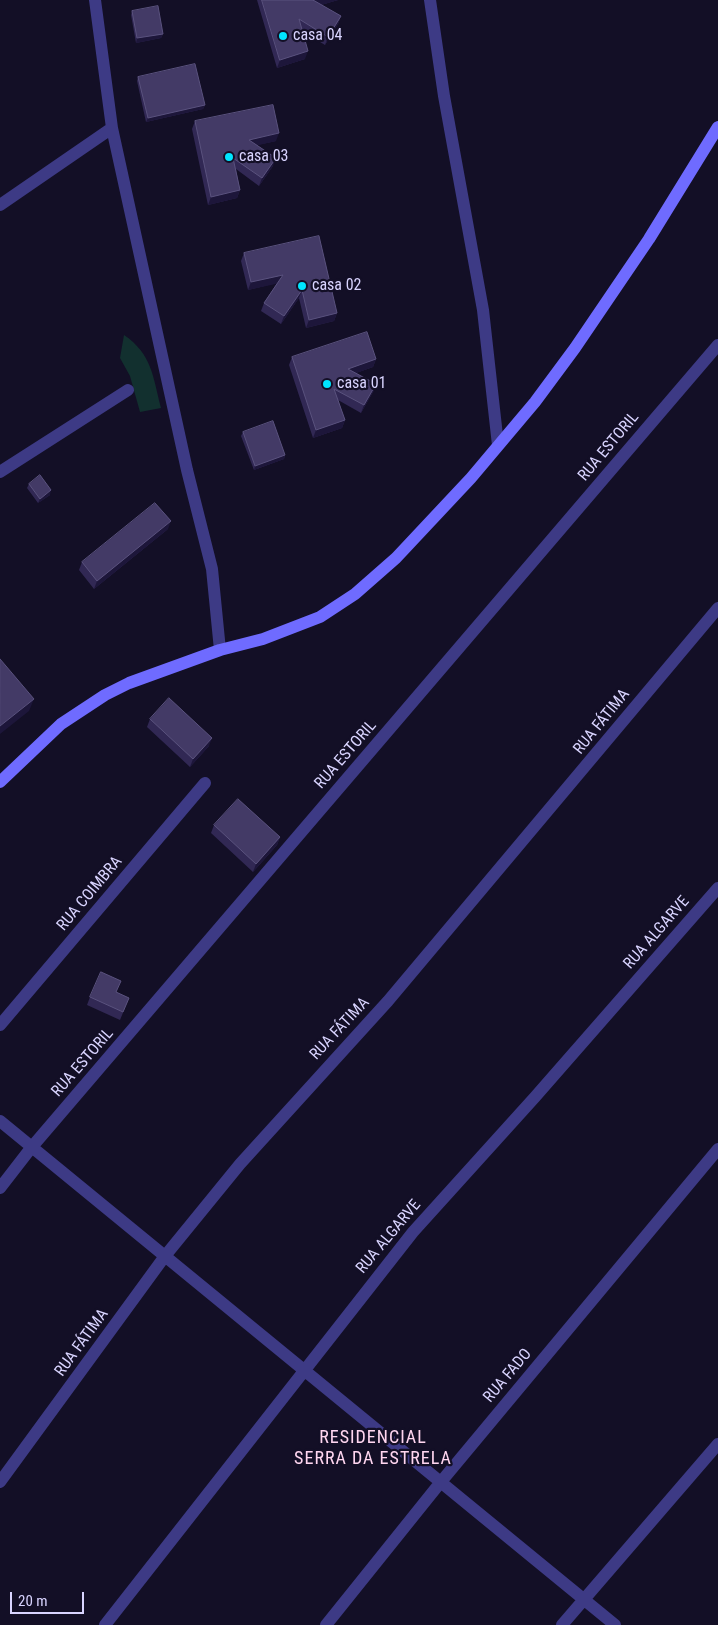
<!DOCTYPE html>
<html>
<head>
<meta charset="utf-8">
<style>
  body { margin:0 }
  #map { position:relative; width:718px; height:1625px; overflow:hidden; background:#130f26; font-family:"Roboto Condensed",sans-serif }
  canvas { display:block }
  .scale { position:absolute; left:10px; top:1592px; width:74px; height:22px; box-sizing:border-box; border:2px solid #d9d4ff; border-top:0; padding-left:6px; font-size:15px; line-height:18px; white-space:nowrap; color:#d9d4ff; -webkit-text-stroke:4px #130f26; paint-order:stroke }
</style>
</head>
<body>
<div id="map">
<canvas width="718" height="1625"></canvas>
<div class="scale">20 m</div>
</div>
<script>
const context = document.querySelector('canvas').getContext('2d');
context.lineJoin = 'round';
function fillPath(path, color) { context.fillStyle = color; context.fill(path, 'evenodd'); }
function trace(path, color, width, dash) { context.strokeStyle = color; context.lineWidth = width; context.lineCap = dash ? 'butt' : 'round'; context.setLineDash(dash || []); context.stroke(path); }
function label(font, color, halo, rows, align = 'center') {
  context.font = font + ' "Roboto Condensed",sans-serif'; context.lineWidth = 4.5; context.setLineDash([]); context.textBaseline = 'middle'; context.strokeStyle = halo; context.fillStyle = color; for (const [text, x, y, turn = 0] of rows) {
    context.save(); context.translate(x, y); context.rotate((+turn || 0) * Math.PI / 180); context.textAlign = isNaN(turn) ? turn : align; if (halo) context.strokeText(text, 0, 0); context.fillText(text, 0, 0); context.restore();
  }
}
const green = new Path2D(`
  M124,335c28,19 29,42 37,73l-21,4 -10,-36 -10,-18z`);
const minor = new Path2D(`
  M95,0l17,128 75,342 25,99 8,81
  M430,0l14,96 39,214 15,135
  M0,205l112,-77
  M0,472l128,-82
  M0,1025l205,-242
  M0,1121l615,504
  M0,1188l31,-40 687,-803
  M0,1482l165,-226 75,-92 148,-163 330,-393
  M105,1625l308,-393 122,-135 183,-209
  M326,1625l114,-142 278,-334
  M562,1625l156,-181`);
const secondary = new Path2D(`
  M0,782l61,-58 44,-29 24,-12 91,-33 43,-11 57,-22 35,-23 41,-36 75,-80 64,-76 40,-54 74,-109 69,-112`);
const wall = new Path2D(`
  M257,0h81l-17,5 20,11 -3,8 -13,21 -23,-14 3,28 -28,9z
  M132,11l31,23 -2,4 -25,5 -5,-28z
  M138,77l67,28 -2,4 -57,13 -9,-41z
  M195,121l81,20 -19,4 16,21 -14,20 -23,-17 4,21 -3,8 -29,7 -16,-76z
  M244,253l93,60 -3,8 -28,7 -7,-30 -18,26 -20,-13 3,-8 13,-20 -29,7 -7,-29z
  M292,357l84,2 -3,8 -17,6 20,11 -3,8 -12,21 -23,-13 7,20 -3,8 -29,10 -24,-73z
  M243,432l42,23 -1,4 -30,11 -13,-34z
  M29,484l21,11 -12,8 -11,-15z
  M168,529l-74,60 -15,-19 3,-8z
  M150,719l59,27 -19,21 -43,-40z
  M214,825l66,12 -3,8 -24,27 -42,-39z
  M116,992l13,6 -9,22 -33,-15 3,-8z`);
const shadedWall = new Path2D(`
  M314,0h24l-27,8z
  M341,16l-3,8 -13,21 3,-8z
  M163,34l-2,4 -25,5 1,-5z
  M308,51l-3,8 -28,9 3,-8z
  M205,105l-2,4 -57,13 2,-4z
  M279,133l-3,8 -30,7 3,-8z
  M276,158l-3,8 -14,20 3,-8z
  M240,190l-3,8 -29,7 3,-8z
  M283,275l-3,8 -32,7 3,-8z
  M302,290l-3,8 -18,26 3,-8z
  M337,313l-3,8 -28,7 3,-8z
  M376,359l-3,8 -28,10 3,-8z
  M376,384l-3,8 -12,21 3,-8z
  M345,420l-3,8 -29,10 3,-8z
  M285,455l-1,4 -30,11 1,-4z
  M51,490l-1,5 -12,8 2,-4z
  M171,521l-3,8 -74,60 3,-8z
  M34,699l-5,12 -29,23v-8z
  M212,738l-3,8 -19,21 3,-8z
  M280,837l-3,8 -24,27 3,-8z`);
const building = new Path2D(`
  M262,0h52h-1l28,16 -13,21 -29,-18 9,32 -28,9z
  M158,6l5,28 -26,4 -5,-27z
  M195,64l10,41 -57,13 -10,-41z
  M273,105l6,28 -30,7 27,18 -14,20 -29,-20 7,32 -29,7 -16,-76z
  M319,236l18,77 -28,7 -7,-30 -18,26 -20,-13 19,-28 -32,7 -7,-29z
  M367,332l9,27 -28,10 28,15 -12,21 -30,-16 11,31 -29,10 -24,-73z
  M273,421l12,34 -30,11 -12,-34z
  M40,475l11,15 -11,9 -11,-15z
  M155,503l16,18 -74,60 -15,-19z
  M0,659l34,40 -34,27z
  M169,698l43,40 -19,21 -43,-40z
  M238,799l42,38 -24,27 -42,-39z
  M101,972l20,9 -5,11 13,6 -6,14 -33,-15z`);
const markers = [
  [283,36,5,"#00e5ff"],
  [229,157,5,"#00e5ff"],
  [302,286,5,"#00e5ff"],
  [327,384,5,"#00e5ff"]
];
const poiNames = [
  ["casa 04",293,36],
  ["casa 03",239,157],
  ["casa 02",312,286],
  ["casa 01",337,384]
];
const streetNames = [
  ["RUA ESTORIL",609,447,-50],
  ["RUA FÁTIMA",602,722,-51],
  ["RUA ESTORIL",346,755,-49],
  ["RUA COIMBRA",90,894,-50],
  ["RUA ALGARVE",657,933,-49],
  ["RUA FÁTIMA",340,1029,-47],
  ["RUA ESTORIL",83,1063,-49],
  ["RUA ALGARVE",389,1237,-50],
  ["RUA FÁTIMA",82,1343,-54],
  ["RUA FADO",508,1376,-50]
];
const neighbourhoodNames = [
  ["RESIDENCIAL",373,1438],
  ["SERRA DA ESTRELA",373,1459]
];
fillPath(green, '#12302f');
trace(minor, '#3d3a85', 12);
trace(secondary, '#6f6bff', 12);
fillPath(wall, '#312854');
fillPath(shadedWall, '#1d163a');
fillPath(building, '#433a66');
trace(building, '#5a527e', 1);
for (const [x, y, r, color] of markers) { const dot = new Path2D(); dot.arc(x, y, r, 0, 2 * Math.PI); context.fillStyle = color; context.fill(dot); trace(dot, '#130f26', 2); }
label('16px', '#d9d4ff', '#130f26', poiNames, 'left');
label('16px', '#d9d4ff', '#130f26', streetNames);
context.letterSpacing = '1px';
label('18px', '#ffd6f0', '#130f26', neighbourhoodNames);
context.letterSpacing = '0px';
</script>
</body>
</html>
